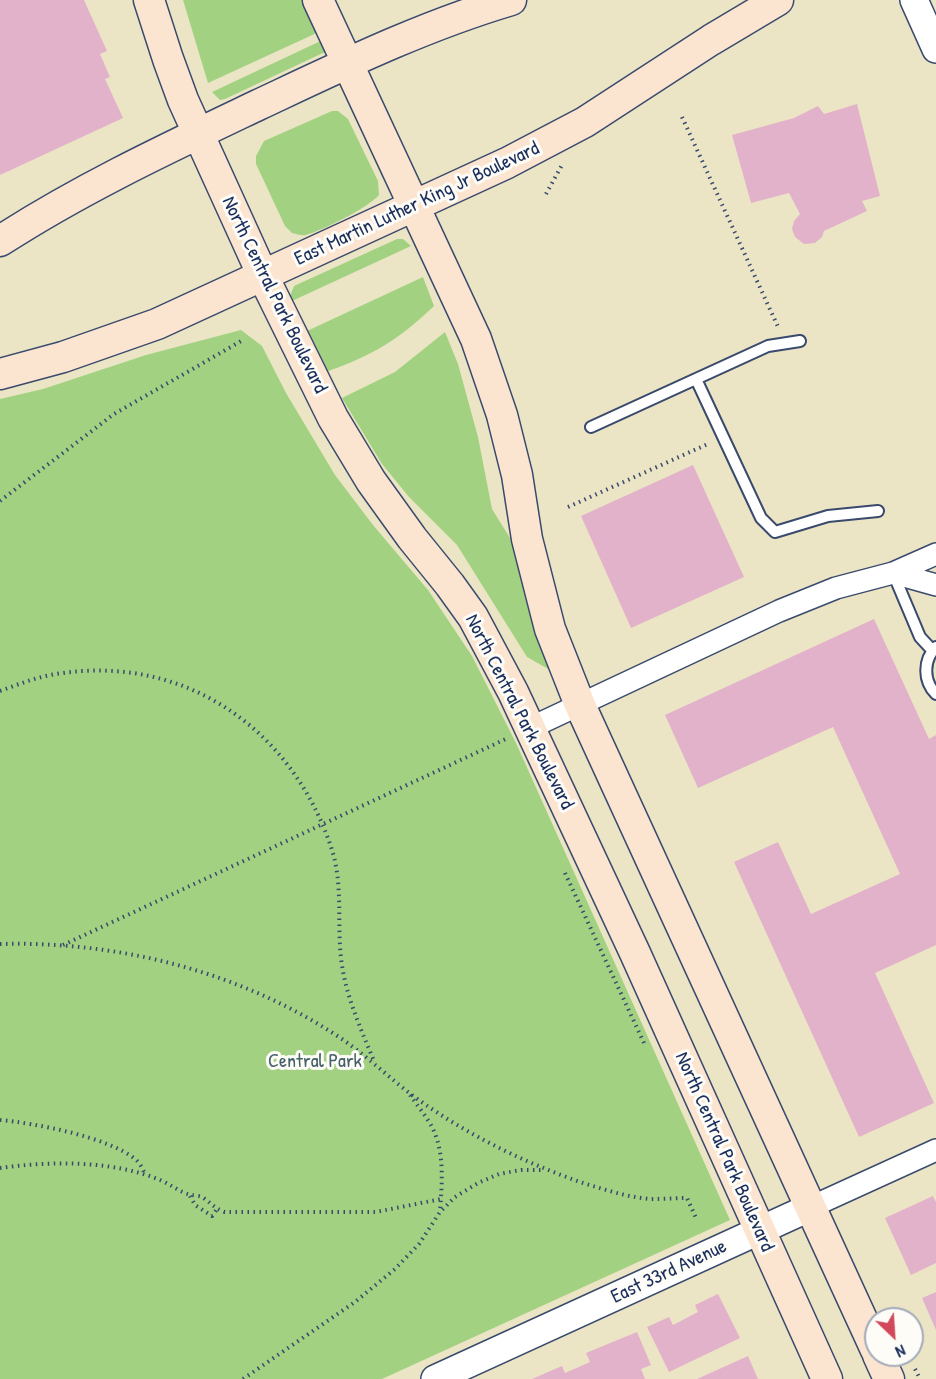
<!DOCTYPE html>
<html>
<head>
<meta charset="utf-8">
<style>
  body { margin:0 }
  #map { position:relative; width:936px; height:1379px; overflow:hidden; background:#ebe5c5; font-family:"Patrick Hand",sans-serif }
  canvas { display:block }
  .north { position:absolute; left:864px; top:1307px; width:60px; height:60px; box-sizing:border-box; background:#fdfcf7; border:2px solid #a3aaba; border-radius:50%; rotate:155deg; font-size:16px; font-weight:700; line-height:24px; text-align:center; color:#1b2f5e }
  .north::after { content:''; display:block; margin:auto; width:21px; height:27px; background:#d1495b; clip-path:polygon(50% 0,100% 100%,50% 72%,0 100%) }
</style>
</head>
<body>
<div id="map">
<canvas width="936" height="1379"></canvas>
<div class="north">N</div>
</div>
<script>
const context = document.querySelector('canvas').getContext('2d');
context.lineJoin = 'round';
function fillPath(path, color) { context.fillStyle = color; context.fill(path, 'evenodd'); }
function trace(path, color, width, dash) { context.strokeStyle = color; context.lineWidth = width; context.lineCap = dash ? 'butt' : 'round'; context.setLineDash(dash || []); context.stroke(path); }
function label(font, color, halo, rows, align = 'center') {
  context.font = font + ' "Patrick Hand",sans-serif'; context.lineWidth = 6; context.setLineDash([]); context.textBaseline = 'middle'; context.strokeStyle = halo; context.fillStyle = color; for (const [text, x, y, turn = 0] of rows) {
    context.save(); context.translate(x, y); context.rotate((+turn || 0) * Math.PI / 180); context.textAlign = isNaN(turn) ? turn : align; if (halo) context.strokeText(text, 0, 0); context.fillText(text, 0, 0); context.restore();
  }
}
const green = new Path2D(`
  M183,0h123l15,31 -113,52z
  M327,38l2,10 -4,4 -100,47 -5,1 -8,-8z
  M332,111h6l10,8 30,62 1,14c-11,13 -56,35 -73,40 -4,1 -9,-1 -14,-2l-7,-7 -29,-62v-8l8,-15z
  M397,239h6l8,7 -119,55 -2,-5 4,-10z
  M423,277l11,29c-33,32 -62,50 -106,65l-21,-40z
  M241,330l21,16 24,47 49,82 38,50 55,65 44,66 44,87 214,477 -348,159h-382v-980l43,-10 103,-34z
  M445,332l13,32 20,73 14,72 18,29 40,132 -23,-13 -70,-112 -48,-48 -27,-33 -40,-66 53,-26z`);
const building = new Path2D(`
  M0,0h84l23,51 -7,3 10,23 -5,2 18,39 -123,57z
  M857,104l23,92 -18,5 5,10 -43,20 -2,6 -7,6 -11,1 -9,-7 -3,-8 2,-8 6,-7 -11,-21 -38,10 -19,-68 62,-17 24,-12 6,8z
  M693,465l51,112 -113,51 -50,-112z
  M874,619l55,120 7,-4v210l-61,28 59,130 -75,34 -125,-275 44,-20 33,72 89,-40 -67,-147 -135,61 -33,-73z
  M933,1196l3,6v61l-25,12 -26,-57z
  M936,1292v38l-14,-32z
  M718,1294l22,44 -71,34 -22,-45 22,-10 4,8 25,-13 -3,-7z
  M637,1332l14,33 -10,4 4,10h-113l30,-13 3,7 25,-11 -4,-9z
  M748,1356l10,23h-61z`);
const path = new Path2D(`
  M682,117l97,212
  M546,194l17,-31
  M0,501l114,-87 129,-74
  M568,507l142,-64
  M0,691c19,-7 37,-14 56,-17 128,-21 237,55 276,176 11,35 5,71 9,108 4,36 19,69 33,103
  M565,873l79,170
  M0,944c118,-3 237,27 336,91 26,17 48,38 72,57 52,39 110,68 172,90 23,7 46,15 70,17 12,0 25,-1 37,-1l9,20
  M63,945l445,-207
  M410,1095c7,10 16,21 22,32 13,26 10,56 8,85
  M0,1120c34,3 108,17 135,39 5,4 8,10 10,16
  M0,1168c50,-7 112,-8 160,12 10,4 18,11 28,14 5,2 10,1 14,3 8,5 13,12 23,15h151l65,-13
  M190,1196l5,9 17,11 5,-7
  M915,1369l5,10
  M243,1379l112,-77 40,-33 24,-25 21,-32 15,-15 23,-14 21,-9 22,-4h23`);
const service = new Path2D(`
  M696,379l65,139 14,14 53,-16 50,-5
  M591,427l177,-81 32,-5
  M893,573l27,64 12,13
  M936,647c-13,13 -13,34 0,47`);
const minor = new Path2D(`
  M893,573l43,12
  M530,728l249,-117 57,-23 57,-15 43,-19
  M811,1207l125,-57`);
const tertiary = new Path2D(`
  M914,0l22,49
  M435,1379l376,-172`);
const secondary = new Path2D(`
  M149,0l19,59 15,41 80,176 70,142 38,63 41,57 38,47 23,32 40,75 122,261 192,426
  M318,0l158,339 26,76 15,60 10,64 23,90 30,76 296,645
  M0,241c82,-53 170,-94 258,-136 83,-39 165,-79 253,-105
  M0,374l63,-17 94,-33 350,-161 78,-41 126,-82 67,-40
  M878,1355l11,24`);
const streetNames = [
  ["East Martin Luther King Jr Boulevard",417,204,-25],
  ["North Central Park Boulevard",274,295,64],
  ["North Central Park Boulevard",519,712,63],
  ["North Central Park Boulevard",724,1152,66],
  ["East 33rd Avenue",669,1272,-25]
];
const parkNames = [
  ["Central Park",315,1062]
];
fillPath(green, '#a2d281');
fillPath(building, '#e2b2ca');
trace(service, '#3a4a6d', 14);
trace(minor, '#3a4a6d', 24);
trace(tertiary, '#3a4a6d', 30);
trace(secondary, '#3a4a6d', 33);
trace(path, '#3a4a6d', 4, [1.5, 4.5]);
trace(service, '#fff', 10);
trace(minor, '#fff', 21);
trace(tertiary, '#fff', 27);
trace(secondary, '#fce5d0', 30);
label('20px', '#1b2f5e', '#fdfcf7', streetNames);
label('20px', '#446068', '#fdfcf7', parkNames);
</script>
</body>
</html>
